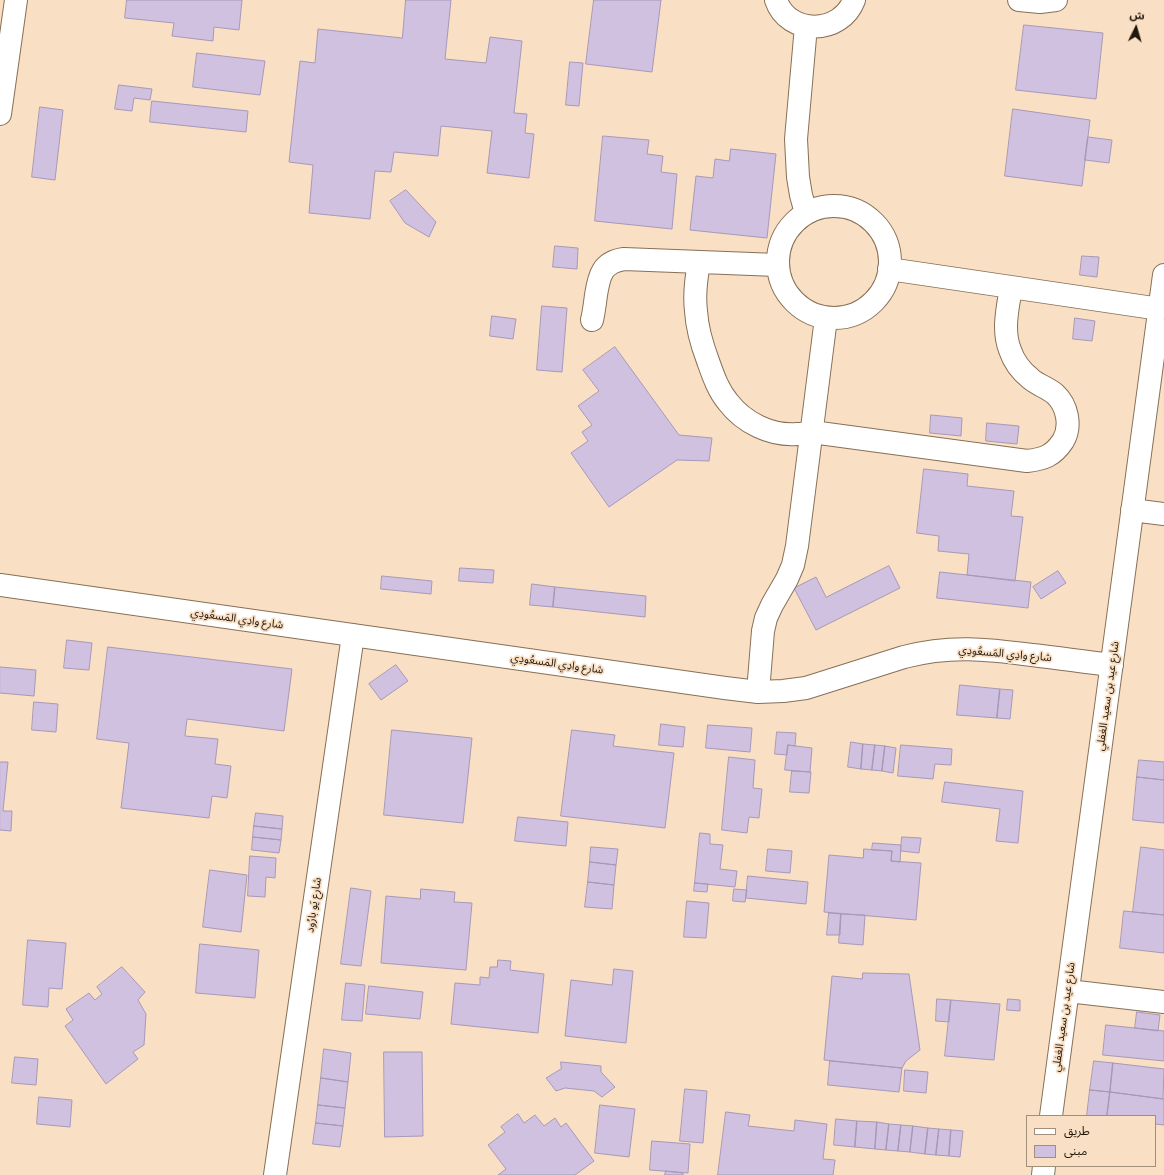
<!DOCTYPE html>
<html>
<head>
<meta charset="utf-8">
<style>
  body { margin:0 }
  #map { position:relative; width:1164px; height:1175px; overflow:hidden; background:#f9dfc3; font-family:"Fira Sans Condensed","Noto Sans Arabic",sans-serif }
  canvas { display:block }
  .legend { position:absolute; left:1026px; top:1115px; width:130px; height:52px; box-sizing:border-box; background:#f9dfc3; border:1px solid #a28f7a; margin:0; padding:5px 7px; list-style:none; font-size:12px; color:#1f160c }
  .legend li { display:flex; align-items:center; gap:8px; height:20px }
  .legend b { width:20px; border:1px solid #a28f7a }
  .north { position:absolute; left:1116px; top:8px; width:40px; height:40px; -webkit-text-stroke:3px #f9dfc3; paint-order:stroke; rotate:5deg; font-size:11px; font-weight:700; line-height:16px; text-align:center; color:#1f160c }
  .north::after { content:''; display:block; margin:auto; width:14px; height:18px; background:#1f160c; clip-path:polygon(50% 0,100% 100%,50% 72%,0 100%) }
</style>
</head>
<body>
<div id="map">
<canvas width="1164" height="1175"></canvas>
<ul class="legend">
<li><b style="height:5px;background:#fff"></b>طريق</li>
<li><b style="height:11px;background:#d0c1e1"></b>مبنى</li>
</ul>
<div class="north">ش</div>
</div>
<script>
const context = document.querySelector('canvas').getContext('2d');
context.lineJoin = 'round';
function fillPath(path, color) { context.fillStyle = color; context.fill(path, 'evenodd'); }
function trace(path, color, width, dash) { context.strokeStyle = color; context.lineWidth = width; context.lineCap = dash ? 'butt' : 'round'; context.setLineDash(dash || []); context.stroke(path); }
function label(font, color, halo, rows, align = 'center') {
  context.font = font + ' "Fira Sans Condensed","Noto Sans Arabic",sans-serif'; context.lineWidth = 3.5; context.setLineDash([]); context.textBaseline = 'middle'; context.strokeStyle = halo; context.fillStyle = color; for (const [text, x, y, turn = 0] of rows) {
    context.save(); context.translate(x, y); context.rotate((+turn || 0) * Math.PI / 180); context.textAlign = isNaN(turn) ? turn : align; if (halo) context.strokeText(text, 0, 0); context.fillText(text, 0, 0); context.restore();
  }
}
const building = new Path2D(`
  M127,0h115l-3,30 -25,-3 -1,14 -41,-5 2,-13 -49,-5z
  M406,0h45l-6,59 41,4 4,-26 32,4 -8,72 13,1 -2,19 9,1 -5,44 -42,-5 5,-42 -51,-5 -3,30 -44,-4 -3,20 -16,-1 -5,48 -61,-6 4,-48 -24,-3 11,-101 15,2 3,-34 84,9z
  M594,0h67l-9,72 -66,-8z
  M1024,25l79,8 -7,66 -80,-9z
  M197,53l68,8 -5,34 -67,-8z
  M570,62l13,1 -4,43 -13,-1z
  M119,85l33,4 -2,11 -16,-2 -2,13 -17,-2z
  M152,101l96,10 -2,21 -96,-10z
  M40,107l23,3 -8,70 -23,-3z
  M1013,109l77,11 -8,66 -77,-10z
  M603,136l46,4 -2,14 16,2 -2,16 16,2 -5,55 -77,-8z
  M1088,137l24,3 -3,23 -24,-3z
  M731,149l45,5 -9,84 -77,-8 6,-54 17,2 2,-19 14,2z
  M406,190l30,32 -7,15 -24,-14 -15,-22z
  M555,246l23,2 -1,21 -24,-2z
  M1082,256l17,1 -2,20 -17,-2z
  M542,306l25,2 -5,64 -25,-2z
  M492,316l24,3 -3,20 -23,-3z
  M1075,318l20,3 -3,20 -19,-2z
  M615,347l64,88 33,3 -3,23 -32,-1 -68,47 -38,-54 17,-12 -6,-9 10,-7 -14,-19 21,-15 -16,-21z
  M931,415l31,3 -1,18 -31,-3z
  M987,423l32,3 -2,18 -31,-3z
  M924,469l44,5 -1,12 47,5 -3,25 12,1 -8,64 -48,-6 2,-21 -31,-3 1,-15 -22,-3z
  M889,566l11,22 -84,42 -22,-42 22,-11 10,20z
  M460,568l34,2 -1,13 -34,-2z
  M1058,571l8,12 -25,16 -8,-12z
  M940,572l91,10 -3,26 -91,-10z
  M382,576l50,5 -1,13 -50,-5z
  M532,584l23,3 -2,20 -23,-2z
  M555,587l91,9 -1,21 -92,-10z
  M67,640l25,3 -3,27 -25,-2z
  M108,647l184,22 -8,62 -97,-12 -2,17 33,3 -3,25 16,2 -4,32 -15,-2 -3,22 -88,-10 8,-65 -32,-4z
  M396,665l12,16 -27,19 -12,-16z
  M0,667l36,3 -2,26 -34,-3z
  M960,685l40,4 -3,29 -40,-3z
  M1000,689l13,1 -3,29 -13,-1z
  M34,702l24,2 -2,28 -24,-2z
  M661,724l24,3 -2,20 -24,-2z
  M708,725l44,3 -2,24 -44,-4z
  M392,730l80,8 -9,85 -79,-8z
  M572,730l43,5 -2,11 61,7 -9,75 -104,-12z
  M777,732l19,1 -1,13 -7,-1 -1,10 -12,-1z
  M851,742l12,2 -2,25 -13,-2z
  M863,744l12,1 -3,25 -11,-1z
  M788,745l24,3 -2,24 -25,-2z
  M875,745l10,1 -3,25 -10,-1z
  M901,745l51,4 -1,16 -16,-1 -2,15 -35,-3z
  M885,746l11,2 -3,25 -11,-2z
  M729,757l26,3 -2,28 9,1 -3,29 -10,-1 -2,16 -25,-3z
  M1139,760l25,2v18l-27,-3z
  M0,762h8l-5,49h9l-1,20 -11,-1z
  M792,771l19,1 -2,21 -19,-1z
  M1137,777l27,3v43l-31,-3z
  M945,782l78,9 -5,52 -22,-2 4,-32 -58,-7z
  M256,813l27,3 -1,13 -28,-3z
  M518,817l50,5 -2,24 -51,-5z
  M254,826l28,3 -1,11 -28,-3z
  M700,833l10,1v10l13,1 -3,24 17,2 -2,16 -40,-4z
  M253,837l28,3 -2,13 -27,-3z
  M902,837l19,1 -2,15 -18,-2z
  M873,843l28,2 -1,17 -9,-1 1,-10 -20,-1z
  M591,847l27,2 -2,16 -26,-3z
  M1141,847l23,3v65l-31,-3z
  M768,849l24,2 -2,22 -24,-2z
  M864,849l28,2 -1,10 30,2 -5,57 -92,-8 5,-57 34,3z
  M250,856l26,2 -1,20 -9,-1 -1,20 -17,-1z
  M590,862l26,3 -2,20 -26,-3z
  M210,870l37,5 -6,57 -38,-5z
  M748,876l60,6 -2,22 -60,-6z
  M588,882l26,3 -2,24 -27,-2z
  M695,883l13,1 -1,8 -13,-1z
  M351,888l20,3 -10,75 -20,-2z
  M421,889l34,3 -1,10 18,1 -6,67 -85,-7 5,-67 34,3z
  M734,889l13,1 -2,12 -12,-1z
  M687,901l22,2 -3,35 -22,-1z
  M1124,911l40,4v38l-44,-5z
  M829,913l12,1 -1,21h-13z
  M841,914l24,1 -2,30 -24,-2z
  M28,940l38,3 -4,46 -13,-1 -1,19 -25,-2z
  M200,944l59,6 -4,48 -59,-5z
  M498,960l13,1 -1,9 34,4 -6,59 -87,-9 4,-41 25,2v-8l9,1 1,-11h7z
  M122,967l23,25 -7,8 8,14 -2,31 -11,7 5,7 -32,25 -41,-58 8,-6 -7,-11 23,-16 6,7 7,-6 -5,-7z
  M614,969l19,2 -7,72 -61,-7 6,-56 41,5z
  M863,973l46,1 11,76 -14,11 -4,7 -78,-8 8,-84 30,3z
  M346,983l19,2 -3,36 -20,-1z
  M369,986l54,6 -3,27 -54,-5z
  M937,999l14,1 -2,22 -13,-1z
  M1008,999l12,1v11l-13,-1z
  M951,1000l49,4 -6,56 -49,-4z
  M1137,1012l23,3 -2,16 -23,-3z
  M1106,1025l58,6v30l-61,-6z
  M324,1049l27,4 -3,29 -27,-4z
  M384,1052h38l1,84 -38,1z
  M15,1057l23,2 -2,26 -24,-2z
  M830,1061l72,7 -3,24 -71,-7z
  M1094,1061l19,2 -3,29 -20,-2z
  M561,1062l40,4v6l14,15 -13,10 -8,-6 -29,-3 -9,3 -10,-13 15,-9z
  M1113,1063l51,6 -1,30 -53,-7z
  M905,1070l23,2 -2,21 -22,-2z
  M321,1078l27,4 -3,26 -27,-3z
  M685,1089l22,2 -4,52 -23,-2z
  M1090,1090l20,2 -3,24h-20z
  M1110,1092l54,7v26l-9,-1v-8h-48z
  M39,1097l33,3 -2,27 -33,-3z
  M318,1105l27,3 -2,18 -27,-3z
  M600,1105l35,4 -6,48 -34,-4z
  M726,1112l24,3 -2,11 46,5 1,-11 32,4 -4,35 12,1 -2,15h-115z
  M518,1114l6,9 11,-8 9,11 11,-8 6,9 5,-4 28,38 -19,14h-77l8,-6 -18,-24 17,-13 -4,-5z
  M836,1119l21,2 -2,26 -21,-2z
  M857,1121l20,1 -2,27 -20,-2z
  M877,1122l12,2 -3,26 -11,-1z
  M316,1123l27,3 -3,21 -27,-3z
  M889,1124l12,1 -3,26 -12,-1z
  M901,1125l12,1 -3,26 -12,-1z
  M913,1126l15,2 -3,26 -15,-2z
  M928,1128l11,1 -3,26 -11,-1z
  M939,1129l12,1 -2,26 -13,-1z
  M951,1130l12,1 -3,26 -11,-1z
  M652,1141l38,3 -2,29 -38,-3z
  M666,1171l17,2v2h-18z`);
const street = new Path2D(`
  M776,0c12,36 65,35 78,0
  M1019,0l21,2 16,-2
  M0,114l16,-114
  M778 262a56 56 0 1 1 112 0a56 56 0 1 1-112 0Z
  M806,213l-5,-18 -3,-18 -2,-38 10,-113
  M699,263c-3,16 -5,32 -3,48 1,17 6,34 12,50 5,14 10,29 20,41 16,21 43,34 69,32 5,0 10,-1 15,-2l215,29c17,-2 26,-5 36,-20 9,-15 4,-36 -8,-47 -7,-6 -17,-9 -24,-15 -9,-7 -17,-17 -21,-29 -8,-20 -2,-43 1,-63
  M889,269l271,40
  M592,320c2,-8 3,-17 4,-25 3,-19 6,-33 28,-36l153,6
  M1132,510l32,4
  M0,585l725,103 33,4 25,-1 23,-3 98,-31c46,-12 82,-8 128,-2 27,3 53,7 80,10
  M758,692l5,-61 3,-13 6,-13 15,-26 6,-14 4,-19 29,-228
  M1068,991l96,11
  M1051,1116l113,-841
  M275,1175l78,-540
  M1043,1175l1,-9`);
const streetNames = [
  ["شارع وادِي المَسعُودِي",237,619,8],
  ["شارع وادِي المَسعُودِي",1005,654,5],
  ["شارع وادِي المَسعُودِي",557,664,8],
  ["شارع عيد بن سعيد الغفلي",1108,696,-82],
  ["شارع يَو بارُود",314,905,-82],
  ["شارع عيد بن سعيد الغفلي",1064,1017,-82]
];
fillPath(building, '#d0c1e1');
trace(building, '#a798b7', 1);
trace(street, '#877057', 24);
trace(street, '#fff', 22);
label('11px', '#1f160c', '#f9dfc3', streetNames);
</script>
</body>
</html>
